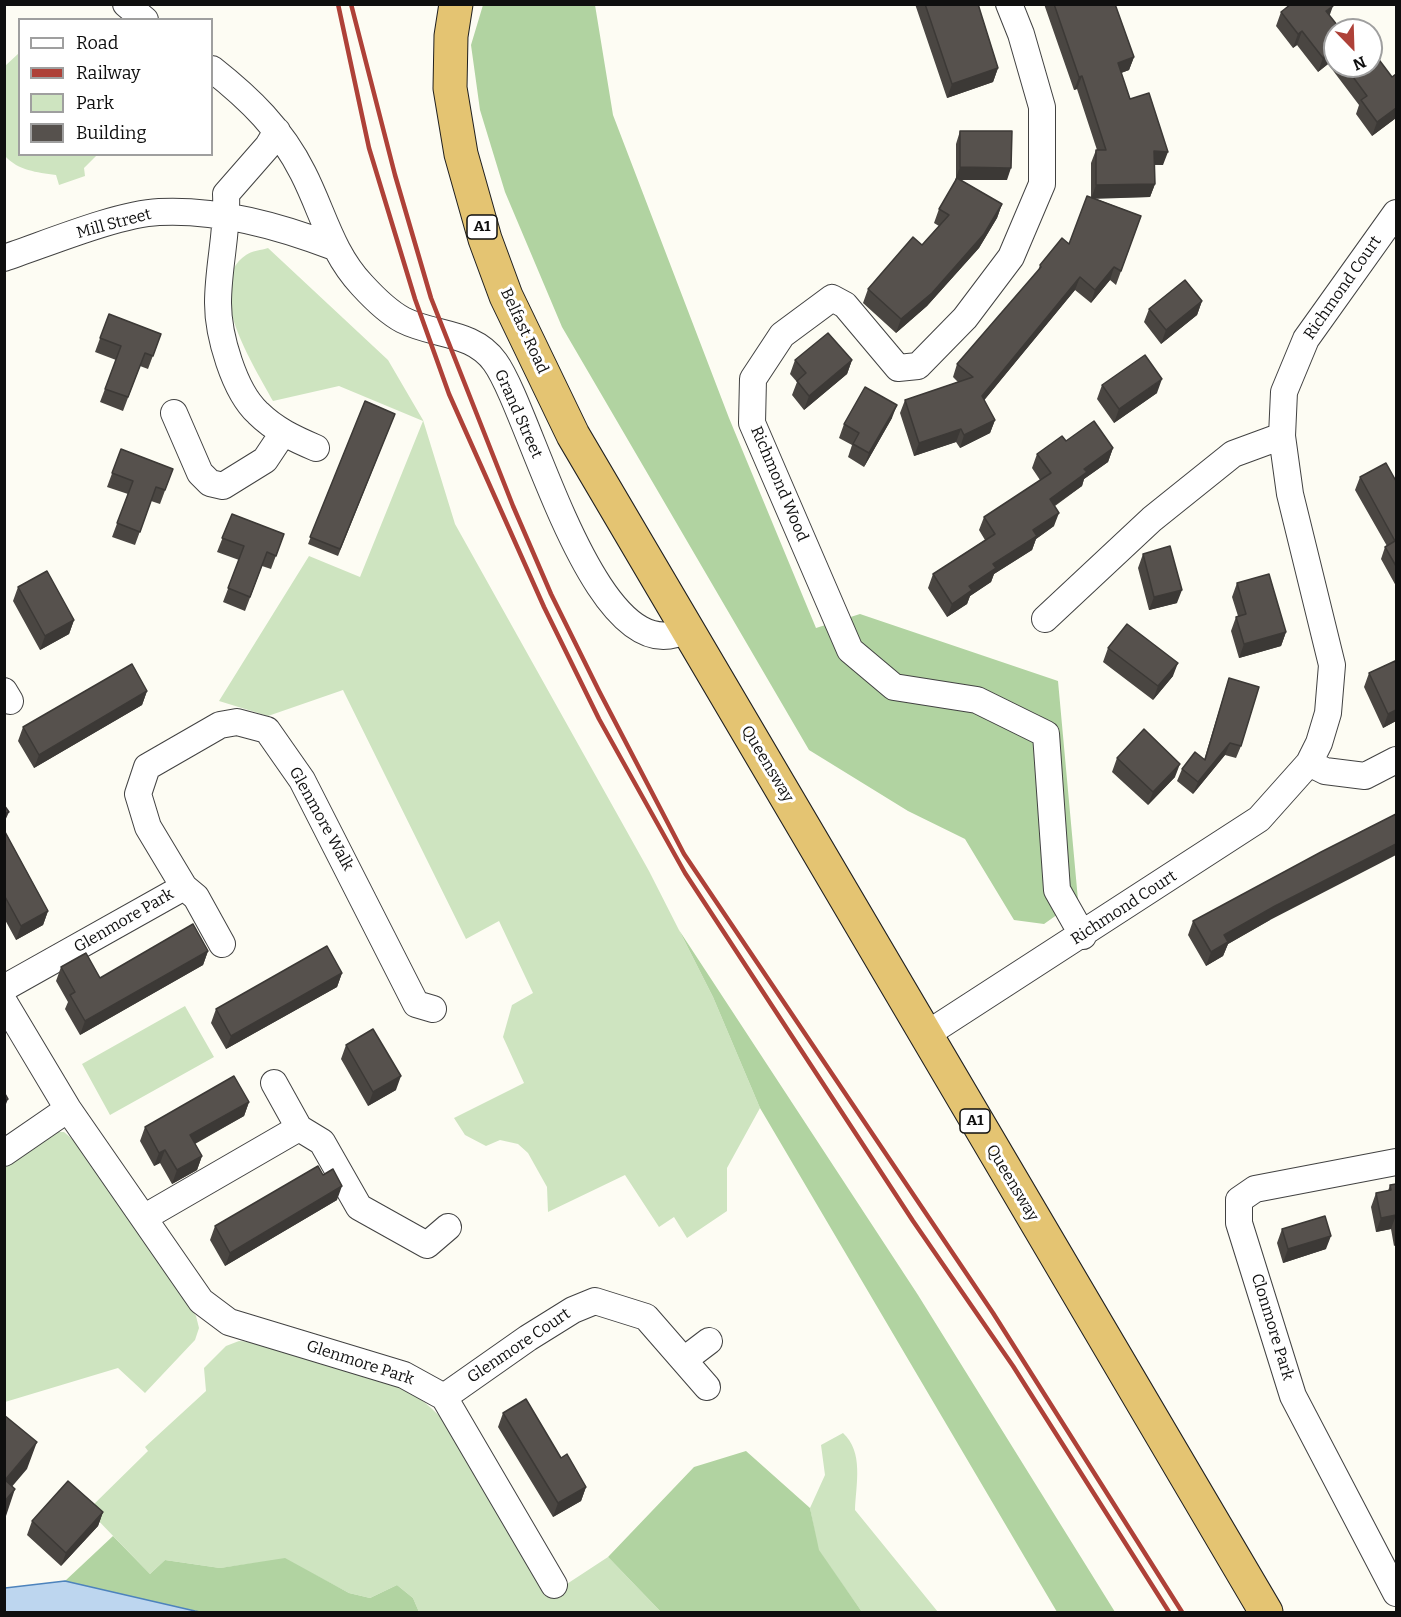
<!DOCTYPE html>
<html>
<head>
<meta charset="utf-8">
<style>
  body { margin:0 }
  #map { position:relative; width:1401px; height:1617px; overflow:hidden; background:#fdfcf3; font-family:Bitter,serif }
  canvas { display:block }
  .frame { position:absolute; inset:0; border:6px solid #0f0f0f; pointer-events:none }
  .legend { position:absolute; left:18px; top:18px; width:195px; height:138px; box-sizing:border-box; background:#fff; border:2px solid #9f9f9f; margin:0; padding:8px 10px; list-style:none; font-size:18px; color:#0f0f0f }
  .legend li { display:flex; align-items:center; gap:12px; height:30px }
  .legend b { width:30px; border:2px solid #9f9f9f }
  .north { position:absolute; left:1323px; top:18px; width:60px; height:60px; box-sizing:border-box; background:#fff; border:2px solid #9f9f9f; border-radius:50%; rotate:157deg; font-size:16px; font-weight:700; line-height:24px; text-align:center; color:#0f0f0f }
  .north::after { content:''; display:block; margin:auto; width:21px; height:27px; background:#ae4138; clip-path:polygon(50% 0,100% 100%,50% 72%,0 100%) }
</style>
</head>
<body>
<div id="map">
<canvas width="1401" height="1617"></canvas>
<div class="frame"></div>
<ul class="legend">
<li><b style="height:8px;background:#fff"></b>Road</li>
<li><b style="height:8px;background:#ae4138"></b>Railway</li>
<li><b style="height:16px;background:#cee4c0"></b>Park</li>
<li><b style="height:16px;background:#56514d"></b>Building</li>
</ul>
<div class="north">N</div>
</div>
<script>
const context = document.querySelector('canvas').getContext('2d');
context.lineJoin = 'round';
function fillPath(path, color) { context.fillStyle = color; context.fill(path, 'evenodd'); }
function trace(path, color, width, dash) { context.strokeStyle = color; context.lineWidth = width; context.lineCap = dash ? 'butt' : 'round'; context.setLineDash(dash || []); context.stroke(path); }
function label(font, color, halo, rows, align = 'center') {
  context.font = font + ' Bitter,serif'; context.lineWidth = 6; context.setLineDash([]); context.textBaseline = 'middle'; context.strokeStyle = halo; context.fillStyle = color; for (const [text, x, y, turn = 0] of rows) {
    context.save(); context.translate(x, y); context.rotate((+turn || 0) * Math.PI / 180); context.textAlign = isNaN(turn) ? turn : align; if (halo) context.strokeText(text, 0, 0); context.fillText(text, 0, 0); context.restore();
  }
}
const green = new Path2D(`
  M19,53l1,101 77,1 -13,13 1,8 -26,9 -3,-10c-20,-3 -37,-4 -51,-19v-90z
  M268,248l120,112 35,60 32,104 194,347 64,126 47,111 -33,60v43l-40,27 -13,-21 -15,10 -34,-52 -77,37 -1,-25 -19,-34 -10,-9 -18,-4 -14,6 -21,-11 -11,-17 70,-35 -21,-46 9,-32 21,-12 -34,-72 -33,18 -123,-249 -75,26 -49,-15 90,-145 51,21 63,-156 -84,-35 -66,15c-18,-34 -72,-115 -27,-146 5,-4 16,-5 22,-7z
  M185,1006l29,51 -104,58 -28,-51z
  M51,1132h13l14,12 118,172 3,12 -4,12 -50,53 -27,-25 -113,34v-237z
  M239,1341l13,1 150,45c23,13 38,28 54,48l91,162 61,-40 53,55h-242l-6,-14 -16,-13 -27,13 -21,-5 -64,-34 -65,9 -55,-8 -15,14 -62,-64 60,-59 -3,-4 61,-56 -2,-23 22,-22z
  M843,1433c21,19 13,51 12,77l83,102h-76l-44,-62 -8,-42 15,-33 -4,-30z`);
const forest = new Path2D(`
  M483,5h112l18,110 116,303 87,210 44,-14 198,67 20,219 -34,24 -30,-4 -49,-81 -57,-28 -99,-61 -247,-423 -57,-135 -25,-82 -9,-65z
  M679,930l239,365 197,317h-58l-297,-504 -47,-111z
  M746,1451l64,57 9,42 43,62h-201l-53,-55 86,-90z
  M113,1536l37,38 15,-14 55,8 65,-10 64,35 21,5 27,-13 16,13 6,14h-219l-135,-31z`);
const water = new Path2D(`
  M65,1581l130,30 5,1h-195v-24z`);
const minor = new Path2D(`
  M126,4l19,16
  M1009,4l12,30 21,73v77l-31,73 -46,61 -47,48 -20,2 -53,-63 -13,-7 -50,37 -29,44 -1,44 98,227 44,37 83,13 69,34 11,156 26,46
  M212,69c38,30 69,60 91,104 20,39 28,79 59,112 11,12 26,27 41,35 31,16 70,11 92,42 37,51 101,319 192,267
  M277,131l-9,15 -42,48c2,37 -8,72 -8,109 0,32 16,88 40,110 17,17 37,26 58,35
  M4,258c42,-14 113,-44 155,-46 59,-3 121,14 175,35
  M174,413l26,60 10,10 13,3 42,-26 18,-27
  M1045,619l107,-100 81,-65 49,-18
  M4,691l6,10
  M1309,763l16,8 40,5 31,-16
  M222,944l-26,-47 -12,-10 -36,-60 -10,-33 9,-27 73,-42 17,-3 30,8 35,50 114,224 17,5
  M4,988l180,-101
  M4,1002l64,107 133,192 28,21 175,53 40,22 110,188
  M924,1036l335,-217 50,-56 10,-20 9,-30 4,-48 -42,-171 -8,-58 2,-44 22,-53 90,-126
  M274,1083l25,45
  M4,1153l64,-44
  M1396,1162l-141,27 -16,11v23l54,173 103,197
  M145,1217l154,-89 23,14 37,65 68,38 21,-18
  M684,1360l25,-19
  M444,1397l84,-59 45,-28 22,-9 51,16 61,70`);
const trunk = new Path2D(`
  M456,4l-5,32 -1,52 11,66 24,85 21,57 67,139 693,1177`);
const rail = new Path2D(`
  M338,4l31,144 46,151 34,95 95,213 55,112 86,154 228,348 100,145 156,246
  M351,4l44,171 36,123 82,208 38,88 48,97 85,163 309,459 189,299`);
const wall = new Path2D(`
  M915,4h63l20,64 -5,14 -46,16z
  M1044,4h71l19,53 -5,13 -8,3 9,26 33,66h-9l1,19 -5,13 -56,1 47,18 -25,69 -6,-5 -19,23 -16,-13 -91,110 11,20 -5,13 -30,15 -4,-6 -42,14 -14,-43 5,-13 53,-18 -5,-5 4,-13 81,-93 2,-6 29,-21 22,-47v-34l5,-13h1l-20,-61 -3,1z
  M1281,12l48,3 6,15v36h36l21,11 4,-3v44l-24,18 -16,-22 3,-9 -31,-41 -10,8 -21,-27 -4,3 -17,-22z
  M960,131l47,49h-46l41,24 -5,14 -18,30 -52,58 -31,27 -33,-30 5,-14 54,-44 17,-19 -5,-3 5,-14 17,-29v-36z
  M1202,301l-5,14 -36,29 -17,-22 5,-13z
  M109,314l52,20 -13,35 -8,-3 -17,45 -23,-9 16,-42 -21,-8z
  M795,360h57l-5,14 -43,36 -12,-15 5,-13 -7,-8z
  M1102,385l55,8 -43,30 -17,-24z
  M365,401l30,13 -57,142 -30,-12z
  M892,418l-28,49 -16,-10 4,-12 -13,-7 5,-14z
  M1066,441l47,7 -5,14 -24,17 -2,7 -27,20 -1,20 -18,13 -4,11 -38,24 -3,8 -21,14 -3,8 -20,13 -19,-29 5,-14 52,-34 -6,-10 5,-13 56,-37 -8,-12 5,-14z
  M121,449l52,20 -13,35 -9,-3 -16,44 -23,-8 16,-43 -21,-7z
  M1360,477l36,4v105l-15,-27 4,-12 2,-1 -32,-56z
  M232,514l52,20 -13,35 -9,-3 -17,45 -22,-9 16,-42 -22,-8z
  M1143,554l34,49 -28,7 -11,-42z
  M1237,583l49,49 -5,14 -42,12 -8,-27 5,-14 2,-1 -6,-19z
  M18,587l56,33 -5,14 -29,16 -27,-49z
  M1108,648l65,28 -20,24 -50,-38z
  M1369,673l27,48 -13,7 -19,-41z
  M1229,678l12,68 -5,12 -11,-3 -32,39 -16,-13 5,-12 22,-9z
  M147,691l-5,14 -108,63 -16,-27 5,-14z
  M1117,758l58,19 -27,28 -36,-33z
  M4,830l44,81 -5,14 -27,15 -12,-22z
  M1270,920l-42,24 -5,12 -17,10 -18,-31 5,-14z
  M208,951l-5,14 -123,70 -15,-26 3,-7 -12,-21 5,-14 39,11z
  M342,973l-5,14 -111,62 -15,-26 5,-14z
  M346,1045l50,45 -28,16 -27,-47z
  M249,1102l-5,14 -49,28 7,12 -5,14 -25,14 -12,-21 -6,3 -14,-25 5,-14z
  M323,1175l14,25 -112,66 -15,-26 5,-14z
  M1396,1184v61l-2,1 -3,-17 -15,3 -5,-25 5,-14 12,-2 2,-6z
  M1282,1229l44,20 -43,14 -6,-20z
  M503,1413l58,45 25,29 -5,14 -28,16 -55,-90z
  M103,1512l-5,14 -37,40 -34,-31 5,-14z`);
const shadedWall = new Path2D(`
  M1333,6l-5,14 -2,-9z
  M1302,31l-5,14 -4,3 5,-14z
  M1333,50l-5,14 -10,8 5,-14z
  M1134,57l-5,13 -16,6 5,-13z
  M998,68l-5,14 -46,16 5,-14z
  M1082,76l-5,13 -3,1 5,-13z
  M1396,108v10l-24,18 5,-14z
  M1154,151l14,1 -5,13 -14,-1z
  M960,167l51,1 -4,12h-52z
  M1155,184l-5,13 -59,2 5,-14z
  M1002,204l-5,14 -18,30 -52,58 -31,27 5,-14z
  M1114,267l-4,13 -19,23 4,-13z
  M1080,277l-5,13 -98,119 5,-13z
  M1202,301l-5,14 -36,29 5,-14z
  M852,360l-5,14 -43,36 5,-14z
  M1162,379l-5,14 -43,30 5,-14z
  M897,405l-5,13 -28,49 5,-14z
  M995,420l-5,13 -30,15 4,-13z
  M961,429l-5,13 -42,14 5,-13z
  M1113,448l-5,14 -24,17 -2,7 -37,26 5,-13 34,-30z
  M1059,513l-5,13 -18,13 -4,11 -38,24 -3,8 -21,14 -3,8 -20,13 5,-13 17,-18 64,-56z
  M1182,590l-5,13 -28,7 5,-13z
  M74,620l-5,14 -29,16 5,-14z
  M1286,632l-5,14 -42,12 5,-14z
  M1178,663l-5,13 -20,24 5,-14z
  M147,691l-5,14 -108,63 5,-13z
  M1396,710v11l-13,7 5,-14z
  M1230,743l-5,12 -32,39 5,-12z
  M1180,764l-5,13 -27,28 5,-13z
  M9,812l-5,11v-9z
  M1396,844v11l-126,65 -42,24 -5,12 -17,10 5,-14 13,-17 51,-29z
  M48,911l-5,14 -27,15 5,-14z
  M208,951l-5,14 -123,70 5,-14z
  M342,973l-5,14 -111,62 5,-13z
  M401,1076l-5,14 -28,16 5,-14z
  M8,1099l-4,10v-8z
  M249,1102l-5,14 -59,33 5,-14z
  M165,1150l-5,13 -6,3 5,-13z
  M202,1156l-5,14 -25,14 5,-14z
  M342,1186l-5,14 -112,66 5,-13z
  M1396,1215l-5,14 -15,3 5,-14z
  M1331,1236l-5,13 -43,14 5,-14z
  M37,1442l-10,27 -23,27 1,-16z
  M586,1487l-5,14 -28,16 5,-14z
  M15,1489l-9,27 -2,1v-15z
  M103,1512l-5,14 -37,40 5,-13z`);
const building = new Path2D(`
  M925,4h53l20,64 -46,16z
  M1054,4h61l19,53 -16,6 12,36 19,-6 19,59 -14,-1 1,33 -59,1v-35h10l-24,-74 -3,1z
  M1291,4h40l2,2 -7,5 15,19h-6v23l-2,-3 -10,8 -21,-27 -4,3 -17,-22z
  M1371,49l21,28 4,-3v34l-19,14 -16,-22 6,-4 -22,-30h26z
  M960,131h52l-1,37 -51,-1z
  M957,178l45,26 -18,30 -52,59 -31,26 -33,-30 45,-52 9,8 27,-30 -10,-6z
  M1087,196l54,20 -20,55 -7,-4 -19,23 -15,-13 -98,119 13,24 -31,15 -3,-6 -42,14 -14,-43 68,-23 -16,-13 84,-97 -1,-2 22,-27 7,6z
  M1185,280l17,21 -36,29 -17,-21z
  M109,314l52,20 -8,22 -8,-3 -17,44 -23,-8 16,-43 -21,-8z
  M828,333l24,27 -43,36 -12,-15 9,-8 -11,-13z
  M1145,355l17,24 -43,30 -17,-24z
  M865,387l32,18 -28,48 -16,-9 6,-11 -15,-9z
  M365,401l30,13 -55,135 -30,-12z
  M1094,421l19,27 -29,21 3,3 -37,27 9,14 -26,17 4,6 -44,28 3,4 -27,18 3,4 -20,14 -19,-30 62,-40 -11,-17 67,-44 -14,-19 25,-18 4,5z
  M121,449l52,20 -8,21 -9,-3 -16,45 -23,-9 16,-42 -21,-8z
  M1386,463l10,18v85l-11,-19 10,-6 -35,-64z
  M232,514l52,20 -8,22 -9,-4 -17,45 -22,-9 16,-42 -22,-8z
  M1170,546l12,44 -28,7 -11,-43z
  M47,571l27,49 -29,16 -27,-49z
  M1269,574l17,58 -42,12 -8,-27 10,-3 -9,-31z
  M1127,624l51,39 -20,23 -50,-38z
  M1395,661l1,3v46l-8,4 -19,-41z
  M132,664l15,27 -108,64 -16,-28z
  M1229,678l30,9 -18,59 -11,-3 -32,39 -16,-13 13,-17 10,8z
  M1144,729l36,35 -27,28 -36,-34z
  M4,805l5,7 -5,2z
  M1396,814v30l-121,62 -51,29 4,7 -17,10 -18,-31 128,-69z
  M4,830l44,81 -27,15 -17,-31z
  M193,924l15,27 -123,70 -15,-26 5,-3 -14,-25 25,-14 14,25z
  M327,946l15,27 -111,63 -15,-27z
  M373,1029l28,47 -28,16 -27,-47z
  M234,1076l15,26 -59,33 12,21 -25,14 -12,-20 -6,3 -14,-26z
  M4,1092l4,7 -4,2z
  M318,1166l5,9 10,-6 9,17 -112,67 -15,-27z
  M1396,1184v35v-4l-15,3 -5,-25 15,-3 -1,-5z
  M1325,1216l6,20 -43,13 -6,-20z
  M526,1399l35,59 6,-4 19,33 -28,16 -55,-90z
  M4,1415l33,27 -32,38 10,9 -11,13z
  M68,1481l35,31 -37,41 -34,-32z`);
const shields = [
  [482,227,30],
  [975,1121,30]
];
const shieldNames = [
  ["A1",482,227],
  ["A1",975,1121]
];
const streetNames = [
  ["Mill Street",114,224,-15],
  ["Richmond Court",1343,288,-55],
  ["Belfast Road",524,331,65],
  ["Grand Street",518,414,66],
  ["Richmond Wood",779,484,67],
  ["Queensway",767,764,59],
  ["Glenmore Walk",321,819,61],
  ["Richmond Court",1124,908,-33],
  ["Glenmore Park",124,921,-30],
  ["Queensway",1012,1183,59],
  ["Clonmore Park",1272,1327,73],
  ["Glenmore Court",519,1346,-34],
  ["Glenmore Park",360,1363,18]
];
fillPath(green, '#cee4c0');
fillPath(forest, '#b1d3a1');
fillPath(water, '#bdd6ef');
trace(water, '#4d83bc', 1.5);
trace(minor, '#424242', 28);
trace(trunk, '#202020', 35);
trace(minor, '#fff', 26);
trace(trunk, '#e4c472', 33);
trace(rail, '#ae4138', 4.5);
fillPath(wall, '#4a4642');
fillPath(shadedWall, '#3c3936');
fillPath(building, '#56514d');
trace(building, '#3c3936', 1.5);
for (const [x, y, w] of shields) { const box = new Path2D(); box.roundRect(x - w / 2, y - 12, w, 24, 4.5); context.fillStyle = '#fff'; context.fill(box); trace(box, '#0f0f0f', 1.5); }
label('bold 15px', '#0f0f0f', null, shieldNames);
label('16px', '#0f0f0f', '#fff', streetNames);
</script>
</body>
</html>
